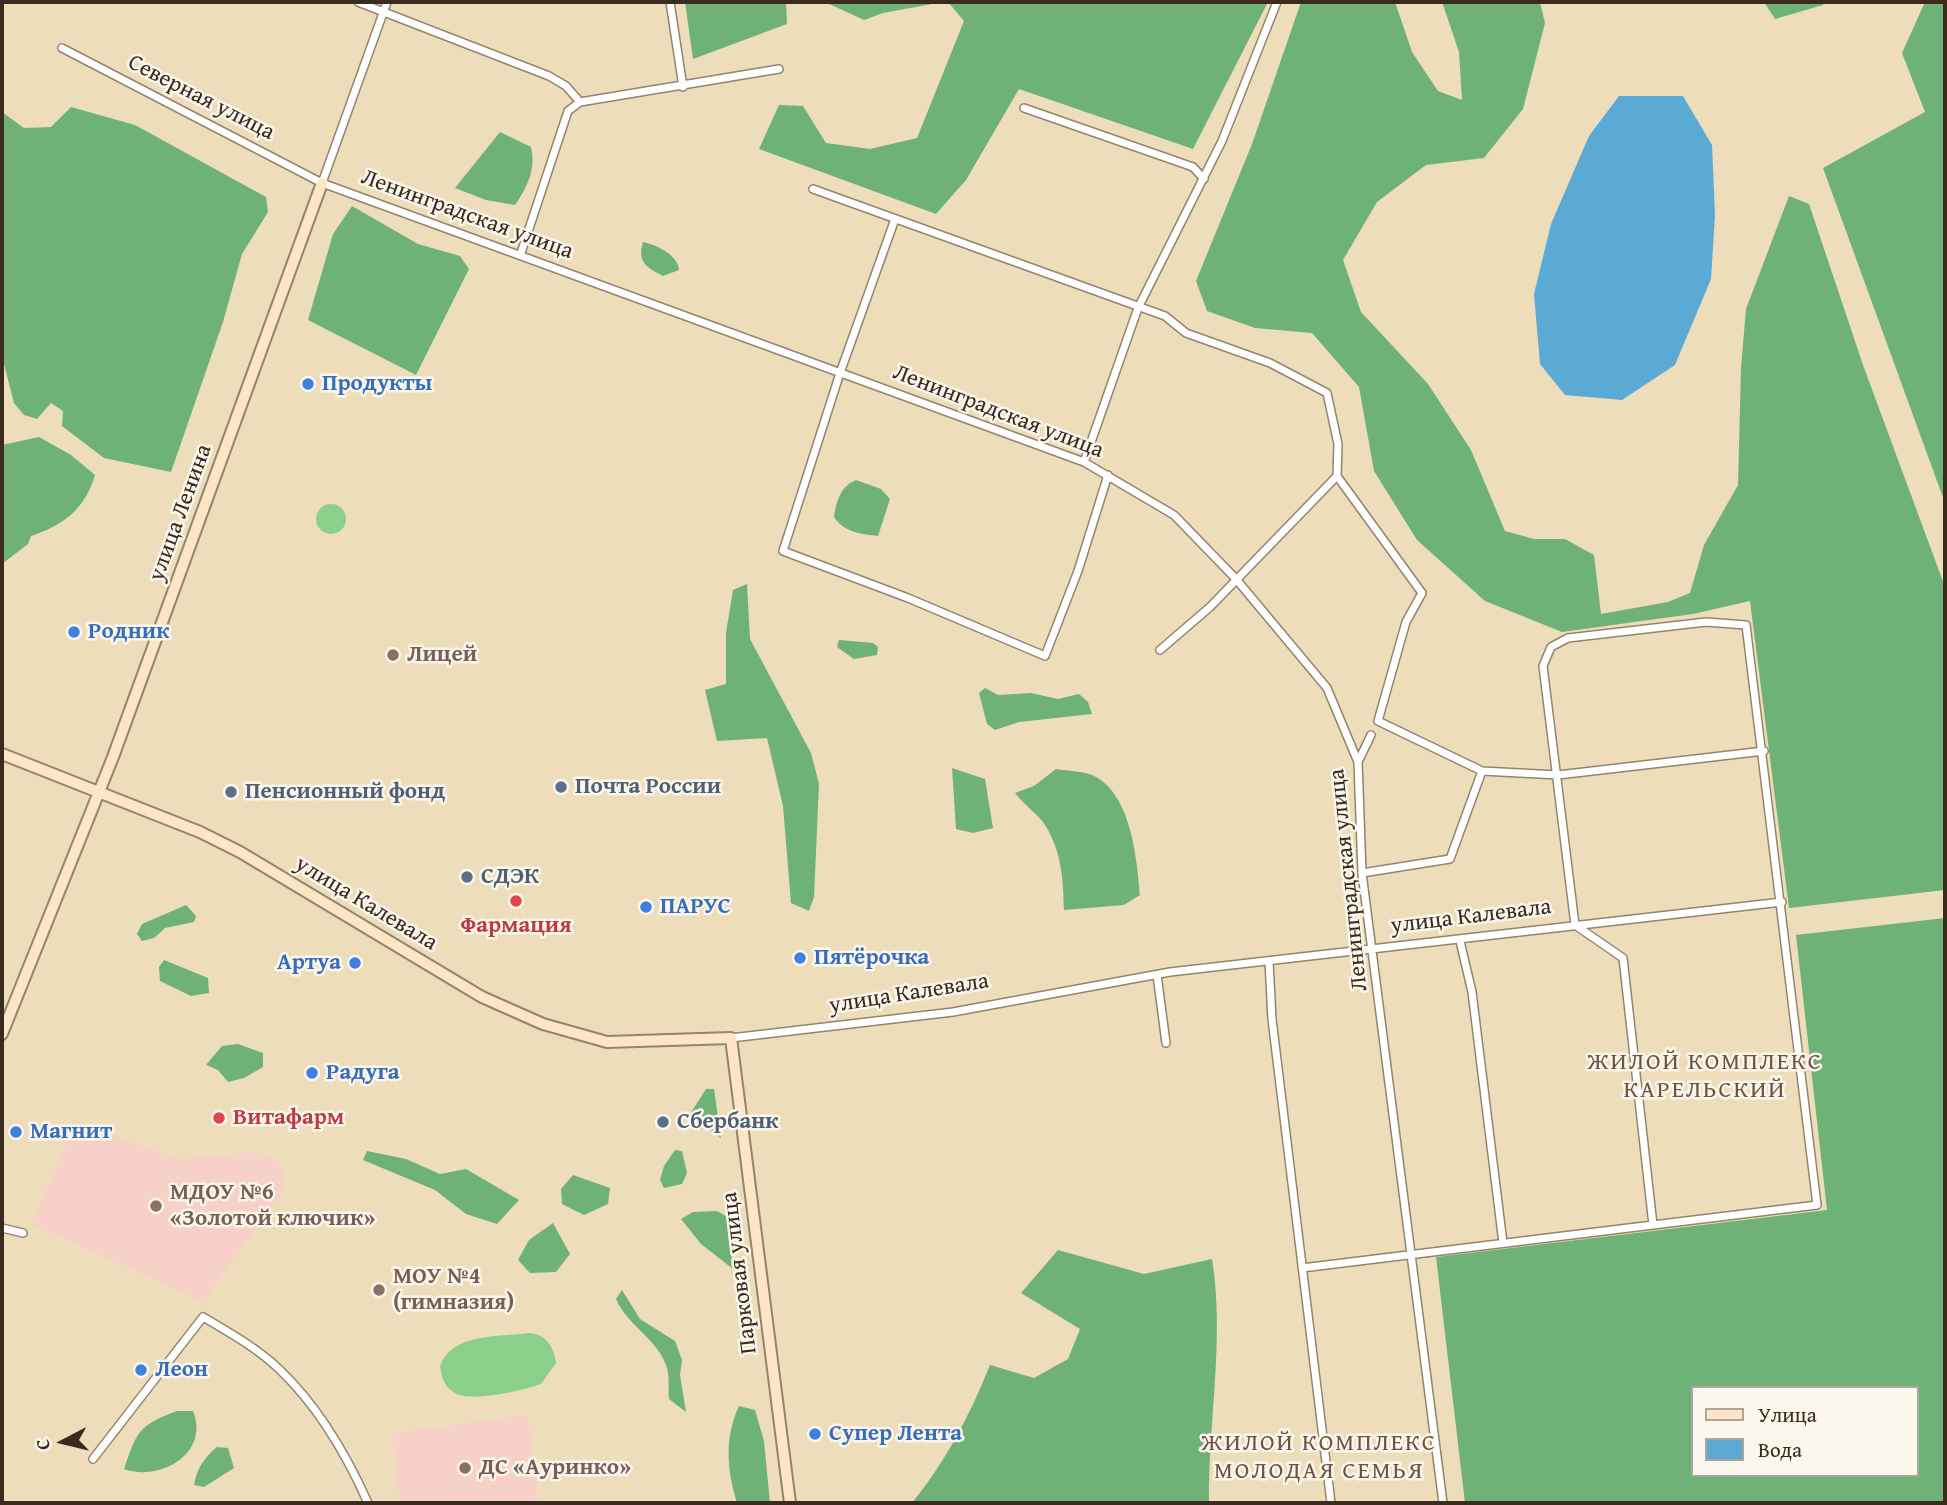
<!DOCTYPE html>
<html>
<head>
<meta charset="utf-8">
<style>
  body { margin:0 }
  #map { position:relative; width:1947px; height:1505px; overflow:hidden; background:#edddba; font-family:"Gentium Book Plus",serif }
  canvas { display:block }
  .frame { position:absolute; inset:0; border:4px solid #3b2a1e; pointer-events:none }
  .legend { position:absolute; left:1691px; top:1386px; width:228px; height:91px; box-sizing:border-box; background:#fbf7ec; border:2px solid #aea59a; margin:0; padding:9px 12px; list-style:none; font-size:21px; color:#3b2a1e }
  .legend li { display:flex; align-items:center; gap:14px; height:35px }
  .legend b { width:35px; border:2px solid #aea59a }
  .north { position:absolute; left:28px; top:1407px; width:70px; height:70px; -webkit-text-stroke:5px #fbf7ec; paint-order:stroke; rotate:263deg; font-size:19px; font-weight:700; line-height:28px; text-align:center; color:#3b2a1e }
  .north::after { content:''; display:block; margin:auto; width:24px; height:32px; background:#3b2a1e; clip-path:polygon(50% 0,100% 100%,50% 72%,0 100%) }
</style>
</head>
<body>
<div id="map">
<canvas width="1947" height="1505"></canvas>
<div class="frame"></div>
<ul class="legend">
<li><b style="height:9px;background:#fde5c5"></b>Улица</li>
<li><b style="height:19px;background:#5ba9d5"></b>Вода</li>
</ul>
<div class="north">С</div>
</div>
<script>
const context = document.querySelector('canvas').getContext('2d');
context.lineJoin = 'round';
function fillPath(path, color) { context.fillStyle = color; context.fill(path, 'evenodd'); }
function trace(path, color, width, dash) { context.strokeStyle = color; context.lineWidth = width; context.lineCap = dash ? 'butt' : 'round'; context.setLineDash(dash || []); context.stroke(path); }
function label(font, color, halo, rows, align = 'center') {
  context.font = font + ' "Gentium Book Plus",serif'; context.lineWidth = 5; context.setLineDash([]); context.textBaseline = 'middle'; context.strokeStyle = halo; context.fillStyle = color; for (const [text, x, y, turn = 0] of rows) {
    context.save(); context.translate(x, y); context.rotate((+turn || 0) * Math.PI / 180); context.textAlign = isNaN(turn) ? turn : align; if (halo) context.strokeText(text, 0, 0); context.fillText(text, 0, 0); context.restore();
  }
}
const built = new Path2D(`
  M76,1123l106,36 60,-6 24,1 15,12 4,23 -82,113 -172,-78z
  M528,1415l10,88h-138l-8,-70z`);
const green = new Path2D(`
  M316 519a15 15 0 1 1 30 0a15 15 0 1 1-30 0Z
  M529,1333c17,1 25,14 27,30l-15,21c-17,6 -70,19 -86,9 -11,-6 -13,-15 -15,-27 12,-33 58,-29 89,-33z`);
const forest = new Path2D(`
  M685,2h101l1,22 -94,35z
  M825,2h118l-60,11 -19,7z
  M948,2h320l-75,147 -174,-60 -53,91 -30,34 -177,-65 20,-44 24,1 23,37 44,6 47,-11 47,-117z
  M1301,2h94l17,50 26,39 24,9 -3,-48 -17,-50h98l5,21 -22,86 -39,49 -58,7 -49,37 -34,58 18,52 67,72 43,66 34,81 29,8h31l29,16 7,59 67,-12 22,-9 14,-48 34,-60 3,-117 5,-59 43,-113 20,8 54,161 82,222v303l-156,18 -39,-307 -57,13 -131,18 -77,-31 -68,-61 -43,-69 -15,-84 -47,-54 -57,-5 -48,-17 -11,-30 56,-137z
  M1764,2h59v3l-48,14z
  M1925,2h20v501l-122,-335 102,-56 -23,-59z
  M71,107l64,18 131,72 2,15 -26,42 -19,68 -52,150 -67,-14 -42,-32 1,-15 -12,-8 -14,16 -13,-4 -10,-12 -11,-43 -1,-248 22,16 27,-1z
  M500,132l31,15c5,22 -3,39 -16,58l-29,-5 -31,-12z
  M352,206l66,38 42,12 9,13 -53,106 -108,-55 25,-86z
  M643,242c14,3 35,13 36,28l-16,6c-17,-9 -26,-14 -20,-34z
  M39,437l32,18 24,20c-10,34 -31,50 -64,61l-3,8 -26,20v-119z
  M856,480l25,9 9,10 -12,37c-18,-2 -34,-4 -44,-19 3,-17 6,-30 22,-37z
  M747,584l3,55 61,114 8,31 -5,113 -5,14 -18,-8 -8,-97 -16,-68 -50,3 -12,-51 21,-6v-51l7,-43z
  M839,640l34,3 5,4 -1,8 -23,4 -17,-12z
  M985,688l13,7 33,-2 27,6 21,-5 9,8 4,12 -73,8 -24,8 -8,-6 -8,-31z
  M952,768l33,11 8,49 -20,5 -17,-4z
  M1056,769c11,2 28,2 38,7 37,18 43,83 46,119l-16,10 -60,5c-1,-31 -2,-58 -19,-85 -7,-11 -21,-20 -30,-32l19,-7z
  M186,905l10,11 -2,6 -29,6 -11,10 -12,3 -5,-7 5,-10z
  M1945,918v585h-480l-29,-246 391,-47 -31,-275zM1693,1388h224v87h-224z
  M164,960l44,18 1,15 -18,3 -31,-15 -1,-14z
  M238,1044l25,9v14l-19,11 -16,4 -10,-12 -12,-5 16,-19z
  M706,1089h8l7,49 -13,-10 -13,1 -5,-15z
  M675,1150l7,1 5,22 -5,11 -18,4 -4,-8 4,-14z
  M367,1151l39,8 34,15 26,-5 53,31 -22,24 -31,-10 -31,-24 -72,-30z
  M573,1175l37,13 -2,16 -24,11 -22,-11 -1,-15z
  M717,1211l11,6 5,52 -32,-25 -20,-25 12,-7z
  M553,1223l17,31 -14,18 -26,1 -12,-13 11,-20z
  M1058,1250l86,24 68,-15c13,80 -4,163 -3,244h-297c34,-42 58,-88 78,-138l44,13 34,-19 12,-30 -59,-36z
  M622,1290l18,29 35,22 7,19 -2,15 6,37 -17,-13c-1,-10 1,-24 -3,-34 -9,-26 -39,-40 -50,-66z
  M739,1406l16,4 9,31 6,62h-33c-10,-33 -13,-65 2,-97z
  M177,1411h16c17,42 -32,71 -69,58 13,-38 15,-44 53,-58z
  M217,1447l11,1 6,20 -30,19 -10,-2c3,-17 10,-27 23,-38z`);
const water = new Path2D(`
  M1619,96h64l29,49 3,70 -4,64 -36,86 -53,35 -57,-5 -25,-31 -6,-70 17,-70 38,-88z`);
const street = new Path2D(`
  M358,2l191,74 17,10 14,16
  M670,2l13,85
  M62,48l260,135 762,279 90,53 62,64 91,109 31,74 4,111 81,630
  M1024,108l169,59 11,12
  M322,183l65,-181
  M813,189l352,127 21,17 84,30 57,30 11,51 -1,32 -127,131 -50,43
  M895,219l-55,154 -57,178 125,47 137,58 33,-85 30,-96
  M521,253l47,-142 12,-9 199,-33
  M1084,462l54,-154 84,-167 55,-139
  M1337,476l85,117 -16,29 -28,99 104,50 76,4 206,-24
  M1706,622l40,3 71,580 -164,20 -30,-267 -48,-33 -32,-259 8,-19 17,-9z
  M1358,762l13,-27
  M1362,873l88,-14 32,-88
  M1460,941l12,51 31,251
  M1269,962l3,57 59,484
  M1157,975l9,68
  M731,1038l222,-26 217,-40 612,-70
  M2,1228l21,5
  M1302,1268l351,-43
  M93,1459l110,-142c27,16 54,31 76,52 38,36 68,87 89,134`);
const secondary = new Path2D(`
  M2,754l198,78 40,20 242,145 61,27 64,18 124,-4 59,465
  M2,1034l111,-277 209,-574`);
const markers = [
  [308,384,7,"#3f7fe0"],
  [74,632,7,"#3f7fe0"],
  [393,655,7,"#8d6e63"],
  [561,787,7,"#5c6f8a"],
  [231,792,7,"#5c6f8a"],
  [467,877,7,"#5c6f8a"],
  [516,901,7,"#e0444e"],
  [646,907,7,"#3f7fe0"],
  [800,958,7,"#3f7fe0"],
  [355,963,7,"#3f7fe0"],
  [312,1073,7,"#3f7fe0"],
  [219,1118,7,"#e0444e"],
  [663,1122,7,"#5c6f8a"],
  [16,1132,7,"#3f7fe0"],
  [156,1206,7,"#8d6e63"],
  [379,1290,7,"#8d6e63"],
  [141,1370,7,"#3f7fe0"],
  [815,1434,7,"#3f7fe0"],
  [465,1468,7,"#8d6e63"]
];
const streetNames = [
  ["Северная улица",201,98,27],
  ["Ленинградская улица",467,215,20],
  ["Ленинградская улица",998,412,21],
  ["улица Ленина",181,513,-70],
  ["Ленинградская улица",1349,880,-96],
  ["улица Калевала",366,904,31],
  ["улица Калевала",1471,917,-7],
  ["улица Калевала",909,994,-9],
  ["Парковая улица",740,1273,-97]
];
const shopNames = [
  ["Продукты",322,384],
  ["Родник",88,632],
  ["ПАРУС",660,907],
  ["Пятёрочка",814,958],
  ["Артуа",341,963,"right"],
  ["Радуга",326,1073],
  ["Магнит",30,1132],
  ["Леон",155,1370],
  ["Супер Лента",829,1434]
];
const educationNames = [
  ["Лицей",407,655],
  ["МДОУ №6",170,1193],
  ["«Золотой ключик»",170,1219],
  ["МОУ №4",393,1277],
  ["(гимназия)",393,1303],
  ["ДС «Ауринко»",479,1468]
];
const serviceNames = [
  ["Почта России",575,787],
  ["Пенсионный фонд",245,792],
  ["СДЭК",481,877],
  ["Сбербанк",677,1122]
];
const healthNames = [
  ["Фармация",516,926],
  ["Витафарм",233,1118,"left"]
];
const neighbourhoodNames = [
  ["ЖИЛОЙ КОМПЛЕКС",1705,1063],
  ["КАРЕЛЬСКИЙ",1705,1091],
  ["ЖИЛОЙ КОМПЛЕКС",1319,1444],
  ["МОЛОДАЯ СЕМЬЯ",1319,1472]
];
fillPath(built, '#f7d1c8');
fillPath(green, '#8ad08b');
fillPath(forest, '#6fb277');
fillPath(water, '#5ba9d5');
trace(street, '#94846c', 10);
trace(secondary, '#94846c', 14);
trace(street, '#fff', 7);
trace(secondary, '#fde5c5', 10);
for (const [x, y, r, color] of markers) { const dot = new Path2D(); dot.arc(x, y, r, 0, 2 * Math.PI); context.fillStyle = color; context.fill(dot); trace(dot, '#fbf7ec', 2.5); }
label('23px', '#3b2a1e', '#fbf7ec', streetNames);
label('bold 23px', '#366cbe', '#fbf7ec', shopNames, 'left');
label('bold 23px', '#785e54', '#fbf7ec', educationNames, 'left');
label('bold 23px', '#4e5e75', '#fbf7ec', serviceNames, 'left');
label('bold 23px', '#be3a42', '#fbf7ec', healthNames);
context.letterSpacing = '2px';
label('24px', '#6e5242', '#fbf7ec', neighbourhoodNames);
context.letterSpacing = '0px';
</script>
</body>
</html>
